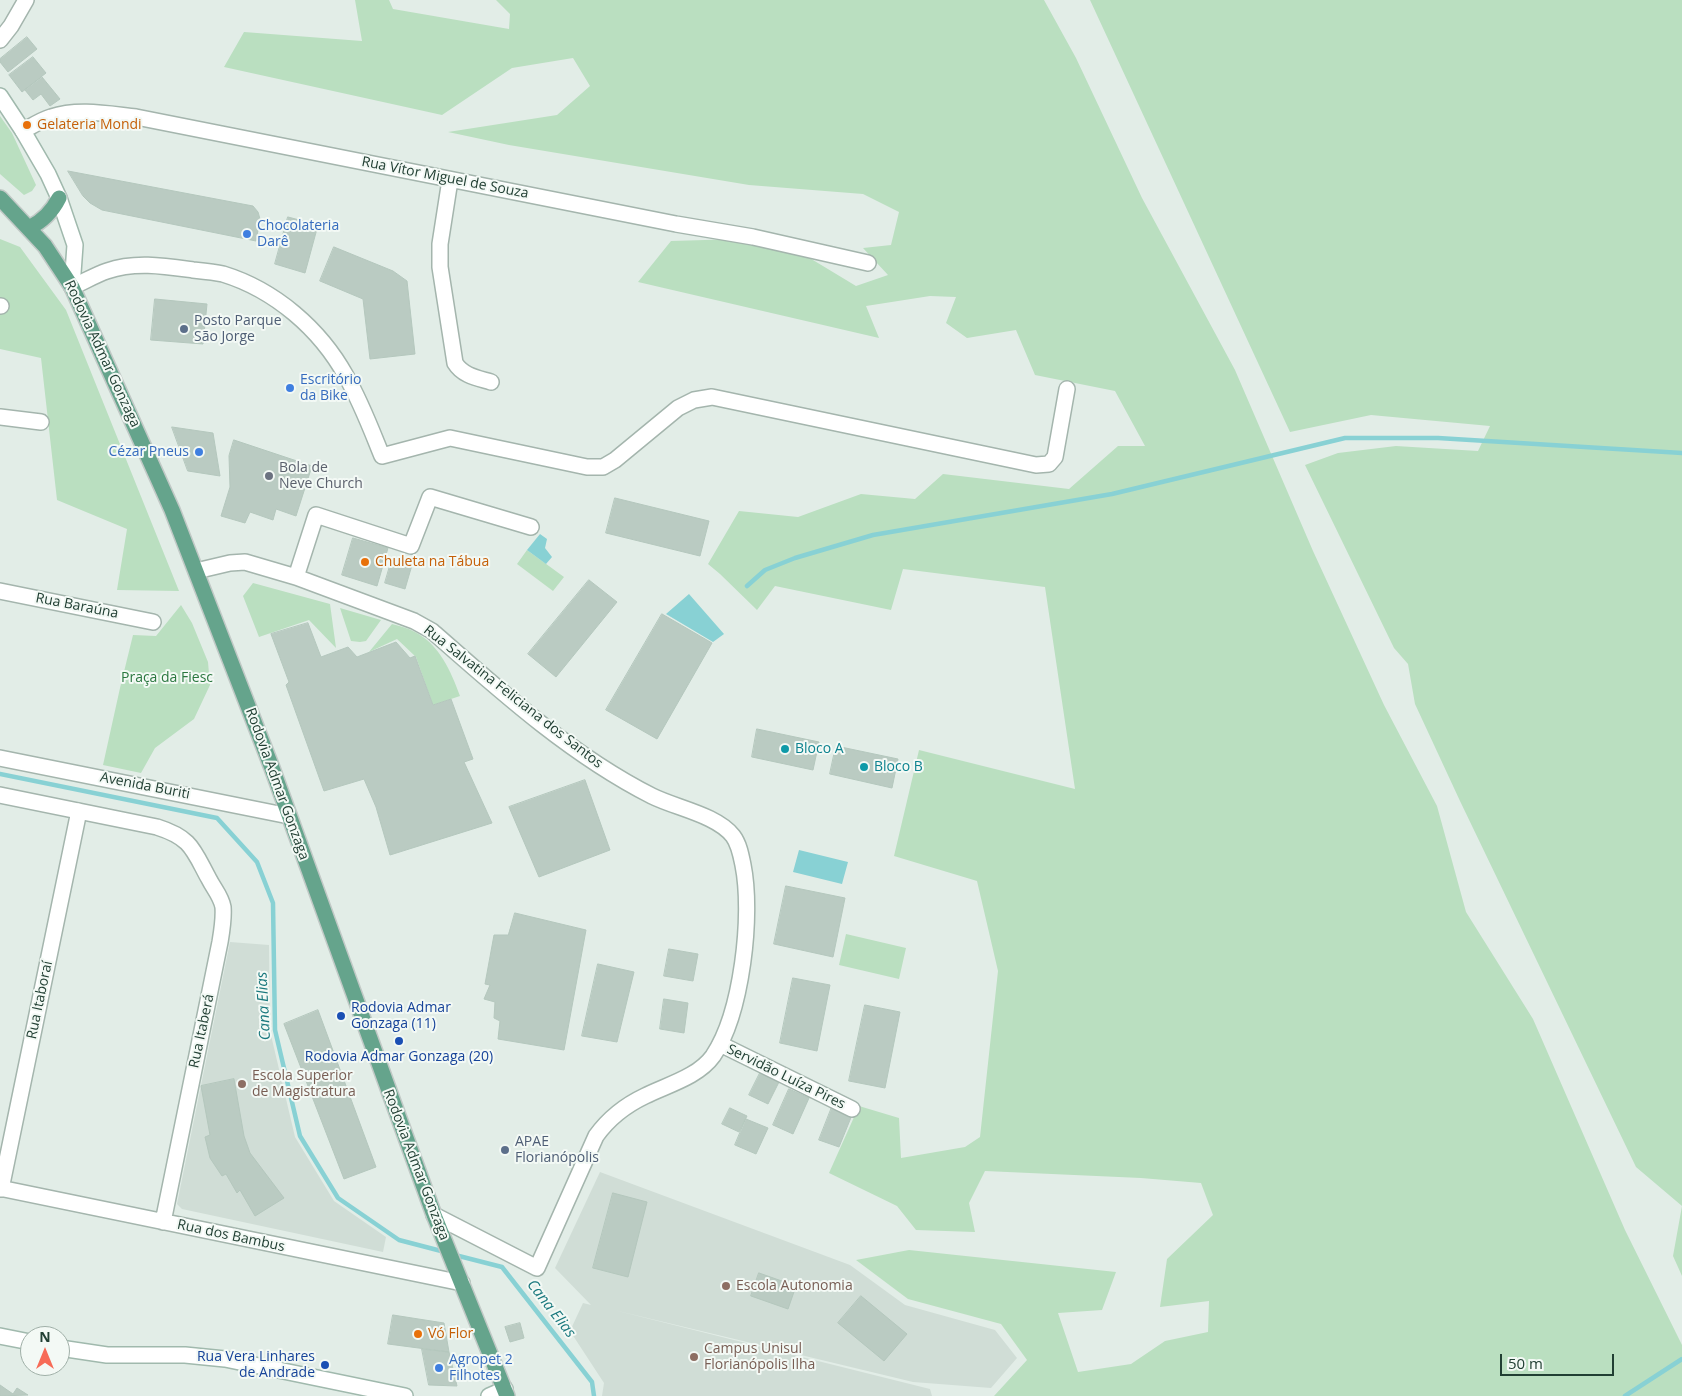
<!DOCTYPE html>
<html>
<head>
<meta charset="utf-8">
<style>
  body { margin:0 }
  #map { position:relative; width:1682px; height:1396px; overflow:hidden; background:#e2ede7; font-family:"Open Sans",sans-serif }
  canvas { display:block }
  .north { position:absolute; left:20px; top:1326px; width:50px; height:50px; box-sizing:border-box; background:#f3f9f5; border:1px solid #9fafa7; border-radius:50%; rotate:0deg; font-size:14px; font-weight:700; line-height:20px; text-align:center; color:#213f33 }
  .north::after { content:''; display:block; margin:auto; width:18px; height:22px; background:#f76b57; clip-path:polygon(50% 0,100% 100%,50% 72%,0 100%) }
  .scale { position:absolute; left:1500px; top:1354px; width:114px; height:22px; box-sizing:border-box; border:2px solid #213f33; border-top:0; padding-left:6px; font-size:15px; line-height:18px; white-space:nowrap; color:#213f33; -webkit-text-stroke:4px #f3f9f5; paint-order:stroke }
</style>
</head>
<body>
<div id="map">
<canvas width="1682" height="1396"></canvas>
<div class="north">N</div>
<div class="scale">50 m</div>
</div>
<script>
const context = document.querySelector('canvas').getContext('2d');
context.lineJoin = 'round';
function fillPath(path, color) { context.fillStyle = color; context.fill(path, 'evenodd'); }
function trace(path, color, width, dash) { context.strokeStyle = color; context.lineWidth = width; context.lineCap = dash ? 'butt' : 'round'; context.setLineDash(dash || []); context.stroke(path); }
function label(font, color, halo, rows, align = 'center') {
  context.font = font + ' "Open Sans",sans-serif'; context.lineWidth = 4; context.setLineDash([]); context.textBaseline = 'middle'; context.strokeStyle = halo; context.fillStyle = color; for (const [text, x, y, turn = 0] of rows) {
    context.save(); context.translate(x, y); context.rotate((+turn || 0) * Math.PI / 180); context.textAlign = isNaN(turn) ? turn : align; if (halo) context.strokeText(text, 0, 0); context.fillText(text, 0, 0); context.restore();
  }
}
const built = new Path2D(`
  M230,942l39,3 1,86 25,106 39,64 52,36 -3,15 -201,-43 -5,-5z
  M600,1172l250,93 55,40 90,25 22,28 -26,30 -78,-6 -299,-72 316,79 2,7h-330l2,-13 -34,-52 13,-28 8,2 -36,-37z`);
const green = new Path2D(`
  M355,0h34l4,9 116,20 1,-15 -14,-14h548l32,58 66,140 93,172 78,181 71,154 53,101 29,106 67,107 92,211 57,115v51h-688l33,-36 -26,-36 -93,-25 -52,-39 53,-10 207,22 -14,38 -44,3 20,59 53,-8 34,-23 43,-9 1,-31 -49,6 7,-48 46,-44 -12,-32 -60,-5 -156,-7 -16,32 6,29 -59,-2 -19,-24 -68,-33 30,-67 40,12 2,40 64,-11 15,-10 18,-166 -21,-90 -83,-25 25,-106 156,39 -30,-202 -142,-18 -12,41 -116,-24 -18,24 -37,-36 -12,-10 31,-53 59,6 63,-23 54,5 28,-25 126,15 49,-43h27l-30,-55 -80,-16 -19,-45 -49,8 -21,-15 10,-26 -26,-1 -64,10 13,32 -241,-56 33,-41 68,-2 69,18 48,29 32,-11 -25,-27 28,-3 8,-33 -36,-18 -114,-9 -240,-40 -61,-13 109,-17 33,-29 -17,-28 -61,10 -70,47 -218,-48 20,-35 118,9z
  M1090,0h592v1276l-9,-20 9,-50 -46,-39 -176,-366 -45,-97 -7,-40 -14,-16 -89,-183 33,-12 58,-7 82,5 12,-25 -119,-11 -81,17z
  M0,116l12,17 24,52 -4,6 -8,4 -24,-21z
  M0,239l20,8 46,63 113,281 -62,-1 10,-61 -70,-29 -16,-142 -41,-9z
  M527,550l37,27 -11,14 -36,-27z
  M253,583l77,21 6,44 -27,-28 -50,17 -16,-41z
  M181,605l11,18 16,39 2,23 -16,34 -39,29 -14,25 -38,-8 17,-77 13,-53 23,1z
  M340,608l41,12 -15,21 -6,1 -9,-1z
  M392,624c7,2 16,4 23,8 24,12 36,39 45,64l-27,9 -17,-48 -19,-18 -28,13z
  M846,934l60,14 -7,31 -60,-14z`);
const water = new Path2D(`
  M540,534l7,5 -2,9 7,9 -6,7 -19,-14z
  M689,594l35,40 -11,8 -47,-28z
  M799,850l49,12 -6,22 -49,-12z`);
const stream = new Path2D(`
  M747,586l18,-16 30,-12 78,-23 239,-41 233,-56h93l244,15
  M0,774l217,44 40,44 16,41 2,127 25,106 38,62 61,42 46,12
  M455,1255l47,12 90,115 2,14
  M1625,1396l57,-37`);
const building = new Path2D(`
  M27,37l10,12 -29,23 -8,-10v-3z
  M33,57l13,16 -24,19 -13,-17z
  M42,77l18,22 -10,7 -9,-12 -8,6 -8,-10z
  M68,171l185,35 5,6 2,7 -4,22 -154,-31 -12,-7 -7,-7z
  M288,217l30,8 -13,48 -30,-9z
  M334,247l59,24 14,10 8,73 -45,5 -7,-60 -43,-18z
  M155,299l52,5 -4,40 -52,-4z
  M172,427l41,6 7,43 -32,-5z
  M234,440l78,26 -16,50 -20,-7 -3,11 -23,-8 -5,11 -24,-7 9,-29 -1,-31z
  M615,498l94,23 -9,35 -94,-23z
  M353,538l35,10 -11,38 -35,-11z
  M392,559l20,6 -7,24 -20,-6z
  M589,580l28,22 -61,75 -28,-23z
  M662,614l50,29 -55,96 -51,-29z
  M308,623l13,34 27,-10 9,10 39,-15 14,16 5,-2 18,49 18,-6 22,60 -9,3 28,61 -102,32 -14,-48 -12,-28 -40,12 -38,-106 3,-3 -18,-48z
  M757,729l62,13 -6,28 -61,-13z
  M836,746l62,13 -6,29 -62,-14z
  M585,780l25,70 -71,27 -30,-70z
  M786,886l59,12 -12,59 -59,-13z
  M515,913l71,17 -22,120 -66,-11 2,-18 -6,-3 1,-16 -11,-3 6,-14 -5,-1 9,-49h14z
  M669,949l29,5 -5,27 -29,-5z
  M598,964l36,8 -17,70 -35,-6z
  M793,978l37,7 -13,66 -37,-8z
  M664,999l24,4 -4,30 -24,-4z
  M865,1005l35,7 -15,76 -36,-7z
  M318,1010l58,157 -32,12 -60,-155z
  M760,1073l19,9 -11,22 -19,-9z
  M234,1079l10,57 6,17 34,45 -29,18 -15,-26 -3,3 -11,-19 -4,2 -12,-18 -5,-21 5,-2 -9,-49z
  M789,1089l20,9 -16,36 -20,-9z
  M832,1107l20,8 -13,32 -20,-7z
  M730,1108l17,8 -8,16 -17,-8z
  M746,1119l22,9 -12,26 -21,-9z
  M613,1193l34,9 -19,75 -35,-9z
  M759,1273l37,13 -8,23 -37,-13z
  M861,1296l46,38 -23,27 -46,-38z
  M393,1315l51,8 5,29 -61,-8z
  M520,1323l4,15 -14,4 -5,-15z
  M422,1349l27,3 8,34 -28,-1z
  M0,1385l13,9 4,-6 11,7 -28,1z`);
const minor = new Path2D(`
  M0,40l11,-14 15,-26
  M23,131c9,-5 18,-11 28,-14 27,-9 57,-3 85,0l540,107 77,13 115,26
  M450,180l-10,64v23l15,96c8,13 23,15 36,19
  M72,287c12,-5 23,-12 35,-16 28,-10 58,-5 86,-1 10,1 21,2 30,4 52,16 97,55 123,102 15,26 25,53 36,80l68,-18 137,29h16l12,-7 63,-52 16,-8 18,-3 324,68 13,-1 6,-7 12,-68
  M0,306h1
  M0,417l41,5
  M196,571l34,-8 15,-1 51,15 118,44 18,10c68,60 139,124 220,165 24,12 65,19 81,40 6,8 8,19 10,29 10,50 -1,148 -30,191 -15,21 -46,29 -68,40 -19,9 -36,22 -49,40l-59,132 -103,-53
  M296,577l20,-62 95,31 19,-49 101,30
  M0,591l153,31
  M0,758l289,58
  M0,795l157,32c35,11 36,23 52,52 5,10 12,17 14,28 1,12 -1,23 -3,35l-57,280
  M720,1044l132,65
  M0,1188l462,95
  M1,1189l78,-378`);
const secondary = new Path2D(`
  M0,96l23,35 25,43 11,24 16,47 -3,42
  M0,1336l30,6
  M60,1348l47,7h78l40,4 180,37
  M489,1396l16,-7`);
const primary = new Path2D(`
  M0,198l45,48 27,41 100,223 100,258 162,447 73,181
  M29,228c14,-7 23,-16 30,-30`);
const markers = [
  [27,125,5,"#e8710a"],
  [247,234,5,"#3f7fe0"],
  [184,329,5,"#5c6f8a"],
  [290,388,5,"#3f7fe0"],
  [199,452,5,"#3f7fe0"],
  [269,476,5,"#6b7280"],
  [365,562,5,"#e8710a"],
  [785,749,5,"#0f9aa8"],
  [864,767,5,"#0f9aa8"],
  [341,1016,5,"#1a4fb4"],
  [399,1041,5,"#1a4fb4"],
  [242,1084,5,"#8d6e63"],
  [505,1150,5,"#5c6f8a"],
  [726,1286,5,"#8d6e63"],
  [418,1334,5,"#e8710a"],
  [694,1357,5,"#8d6e63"],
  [325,1365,5,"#1a4fb4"],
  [439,1368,5,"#3f7fe0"]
];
const foodNames = [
  ["Gelateria Mondi",37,125],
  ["Chuleta na Tábua",375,562],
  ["Vó Flor",428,1334]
];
const streetNames = [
  ["Rua Vítor Miguel de Souza",445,178,11],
  ["Rodovia Admar Gonzaga",102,354,65],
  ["Rua Baraúna",77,606,11],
  ["Rua Salvatina Feliciana dos Santos",513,697,38],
  ["Rodovia Admar Gonzaga",277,784,70],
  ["Avenida Buriti",145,786,11],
  ["Rua Itaboraí",40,1000,-78],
  ["Rua Itaberá",202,1031,-78],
  ["Servidão Luíza Pires",786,1077,26],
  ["Rodovia Admar Gonzaga",416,1165,69],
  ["Rua dos Bambus",231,1236,12]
];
const shopNames = [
  ["Chocolateria",257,226],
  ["Darê",257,242],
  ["Escritório",300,380],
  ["da Bike",300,396],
  ["Cézar Pneus",189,452,"right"],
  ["Agropet 2",449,1360],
  ["Filhotes",449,1376]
];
const serviceNames = [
  ["Posto Parque",194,321],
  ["São Jorge",194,337],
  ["APAE",515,1142],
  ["Florianópolis",515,1158]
];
const worshipNames = [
  ["Bola de",279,468],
  ["Neve Church",279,484]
];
const parkNames = [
  ["Praça da Fiesc",167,678]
];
const cultureNames = [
  ["Bloco A",795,749],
  ["Bloco B",874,767]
];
const transitNames = [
  ["Rodovia Admar",351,1008],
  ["Gonzaga (11)",351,1024],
  ["Rodovia Admar Gonzaga (20)",399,1057,"center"],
  ["Rua Vera Linhares",315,1357,"right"],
  ["de Andrade",315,1373,"right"]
];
const educationNames = [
  ["Escola Superior",252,1076],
  ["de Magistratura",252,1092],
  ["Escola Autonomia",736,1286],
  ["Campus Unisul",704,1349],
  ["Florianópolis Ilha",704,1365]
];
const waterNames = [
  ["Cana Elias",264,1006,-93],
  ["Cana Elias",551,1309,52]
];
fillPath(built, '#d0ddd6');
fillPath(green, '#badfc0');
fillPath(water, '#88d1d4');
trace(stream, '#88d1d4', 4.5);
fillPath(building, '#bacbc2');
trace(building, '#b4c7bd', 1);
trace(minor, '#a4b5ad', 18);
trace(secondary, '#a0b9ad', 18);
trace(primary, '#c1c9c6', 18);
trace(minor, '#fff', 15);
trace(secondary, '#fff', 15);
trace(primary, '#65a48c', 15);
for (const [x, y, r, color] of markers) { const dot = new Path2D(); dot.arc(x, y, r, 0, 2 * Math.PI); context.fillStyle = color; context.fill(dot); trace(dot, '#f3f9f5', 2); }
label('14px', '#c56008', '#f3f9f5', foodNames, 'left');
label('14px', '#213f33', '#f3f9f5', streetNames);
label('14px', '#366cbe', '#f3f9f5', shopNames, 'left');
label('14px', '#4e5e75', '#f3f9f5', serviceNames, 'left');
label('14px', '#5b616d', '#f3f9f5', worshipNames, 'left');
label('14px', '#2a773f', '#f3f9f5', parkNames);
label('14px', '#0d838f', '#f3f9f5', cultureNames, 'left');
label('14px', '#164399', '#f3f9f5', transitNames, 'left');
label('14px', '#785e54', '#f3f9f5', educationNames, 'left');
label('italic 15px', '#19787d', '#f3f9f5', waterNames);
</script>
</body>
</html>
